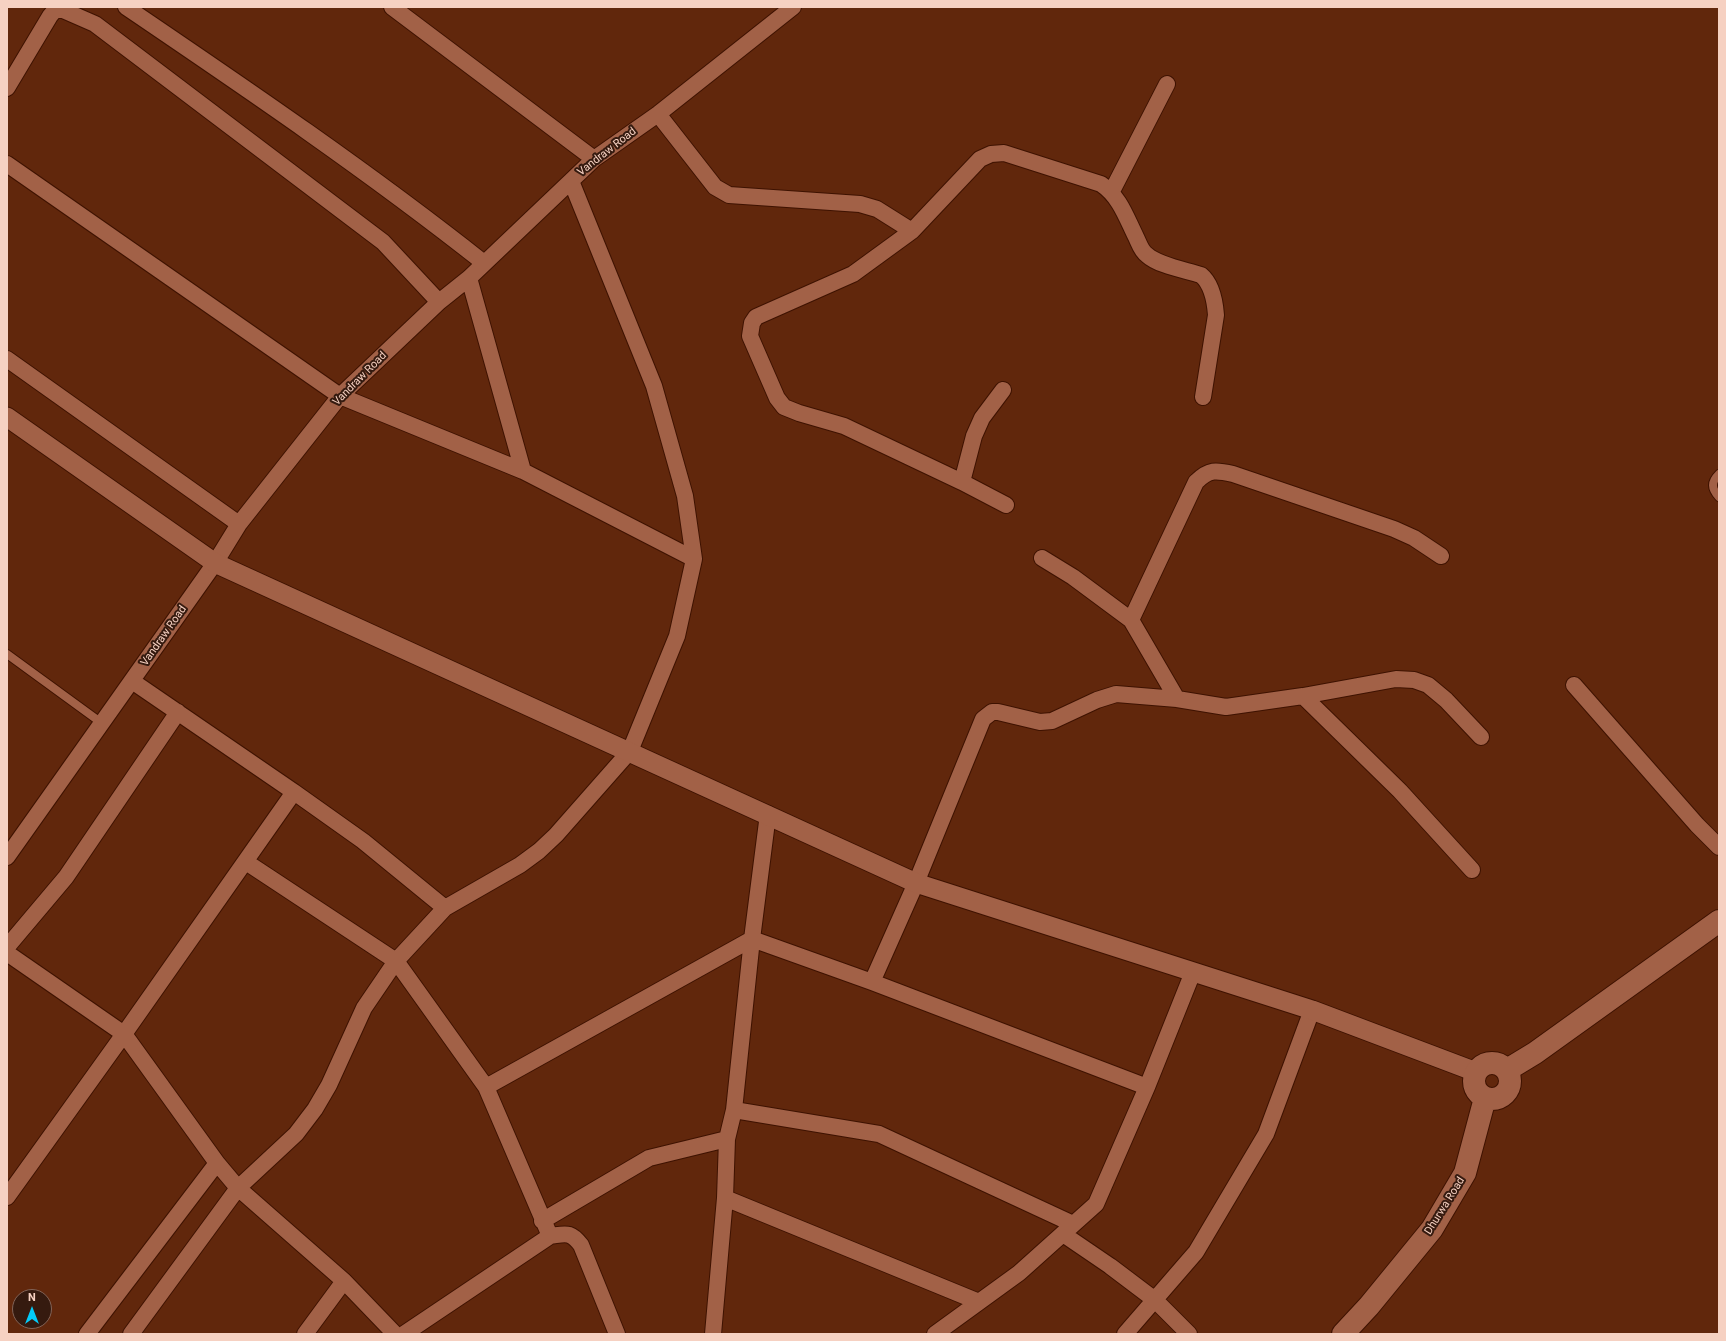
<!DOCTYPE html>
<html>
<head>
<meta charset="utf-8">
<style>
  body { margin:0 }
  #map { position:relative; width:1726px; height:1341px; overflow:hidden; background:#61270c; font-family:Roboto,sans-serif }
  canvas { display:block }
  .frame { position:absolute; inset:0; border:8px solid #f6d1c2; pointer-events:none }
  .north { position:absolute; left:12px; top:1289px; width:40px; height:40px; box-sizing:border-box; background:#351a0f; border:1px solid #826357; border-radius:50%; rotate:0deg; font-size:11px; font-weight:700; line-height:16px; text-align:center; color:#f6d1c2 }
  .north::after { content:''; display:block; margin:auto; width:14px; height:18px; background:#04cbf9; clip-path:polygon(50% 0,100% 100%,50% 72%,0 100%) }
</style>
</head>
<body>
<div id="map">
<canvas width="1726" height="1341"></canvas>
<div class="frame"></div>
<div class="north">N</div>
</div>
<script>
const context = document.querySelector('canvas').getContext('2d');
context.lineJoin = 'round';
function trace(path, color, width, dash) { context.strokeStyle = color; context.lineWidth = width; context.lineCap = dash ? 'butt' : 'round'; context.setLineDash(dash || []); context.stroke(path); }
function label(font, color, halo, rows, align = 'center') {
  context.font = font + ' Roboto,sans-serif'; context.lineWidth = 4; context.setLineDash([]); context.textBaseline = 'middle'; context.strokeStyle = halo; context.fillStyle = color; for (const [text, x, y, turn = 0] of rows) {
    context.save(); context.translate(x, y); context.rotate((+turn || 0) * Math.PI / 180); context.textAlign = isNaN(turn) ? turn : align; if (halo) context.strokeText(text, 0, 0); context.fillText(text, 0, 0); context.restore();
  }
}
const service = new Path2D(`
  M1719,474c-8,8 -8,14 0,23
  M7,654l96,70`);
const minor = new Path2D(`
  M126,7c121,82 243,165 358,256
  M392,7l202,152
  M7,88l43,-72 5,-6h8l32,14 288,218 56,60
  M658,114l57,73 14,8 131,9 17,5 35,22
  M7,164l333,232 183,75 171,88
  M1112,191l55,-107
  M469,278l54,193
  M7,359l232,165
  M962,482l12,-46 8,-18 21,-28
  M1006,505l-44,-23 -118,-56 -45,-13 -15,-6 -7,-9 -27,-62 2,-13 4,-6 97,-43 59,-43 68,-72 11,-5 13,-1 97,31c19,13 25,33 35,53 3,6 5,14 11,18 12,11 39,15 54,20 11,9 14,27 15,40l-13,82
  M1042,558l31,19 58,43 46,79
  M1131,620l65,-138c13,-13 20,-12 37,-8l161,55 20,9 27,18
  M1574,685l123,140 22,22
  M1303,696l97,95 72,79
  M294,792l69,49 82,67
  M7,857l208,-294 24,-39 101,-128 99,-94 30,-24 125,-119 64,-45 135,-107
  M246,862l150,99 90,126 64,149 -146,98
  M7,947l59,-70 112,-165
  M7,953l117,81 93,129 21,25 106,93 51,53
  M872,982l44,-99 67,-164 9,-7h6l42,10 12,-1 45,-21 19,-6 61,5 49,8 77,-11 93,-17 18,1 14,5 18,15 35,37
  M486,1087l266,-148 120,43 275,105
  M734,1110l145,24 194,90
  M7,1197l117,-163 170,-242 -162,-111
  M725,1198l254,104
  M542,1221l107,-63 78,-19
  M1063,1234l47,32 45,34 34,34
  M550,1236c16,-2 20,-5 31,9l36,89
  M87,1334l130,-171
  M131,1334l107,-146 58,-54 19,-25 14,-24 35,-77 32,-47 49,-53 75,-43 19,-14 17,-16 74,-84 47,-115 17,-77 -9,-63 -31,-110 -83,-205
  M305,1334l39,-53
  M713,1334l12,-136 2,-59 7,-29 18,-171 16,-125
  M935,1334l84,-61 77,-69 51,-117 46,-115
  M1125,1334l71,-82 70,-118 46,-124`);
const tertiary = new Path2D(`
  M7,417l208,146 701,320 396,127 164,62`);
const secondary = new Path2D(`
  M1474 1081a18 18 0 1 1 36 0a18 18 0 1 1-36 0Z
  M1507,1070l28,-17 184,-132
  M1343,1334l26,-28 63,-77 33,-56 20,-75`);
const streetNames = [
  ["Vandraw Road",607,152,-38],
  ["Vandraw Road",360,379,-45],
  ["Vandraw Road",164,636,-55],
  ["Dhurwa Road",1445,1206,-58]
];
trace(service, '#3e1200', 10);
trace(minor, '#3e1200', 18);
trace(tertiary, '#3e1200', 21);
trace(secondary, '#3e1200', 24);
trace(service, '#a26147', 8);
trace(minor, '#a26147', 16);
trace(tertiary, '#a26147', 19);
trace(secondary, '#a26147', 22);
label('11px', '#f6d1c2', '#351a0f', streetNames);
</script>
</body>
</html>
